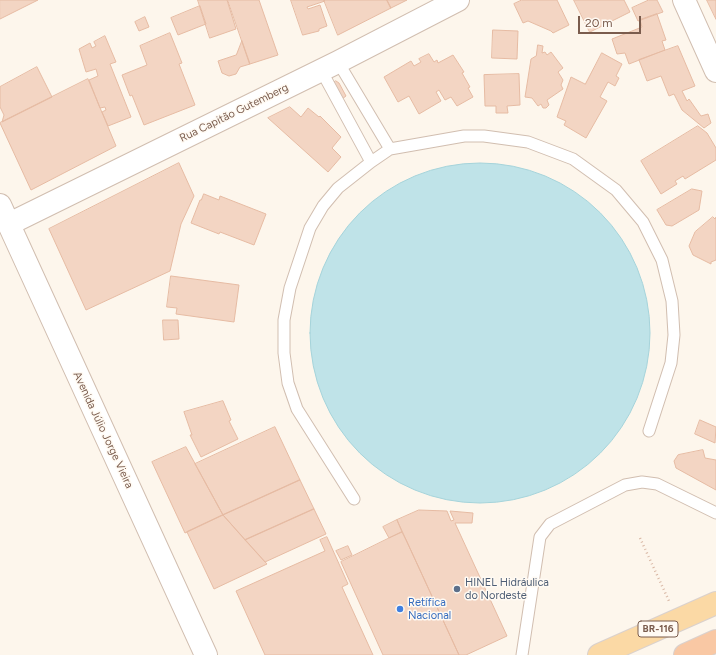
<!DOCTYPE html>
<html>
<head>
<meta charset="utf-8">
<style>
  body { margin:0 }
  #map { position:relative; width:716px; height:655px; overflow:hidden; background:#fdf6ec; font-family:Figtree,sans-serif }
  canvas { display:block }
  .scale { position:absolute; left:578px; top:16px; width:63px; height:18px; box-sizing:border-box; border:2px solid #7a5c4d; border-top:0; padding-left:5px; font-size:12px; line-height:14px; white-space:nowrap; color:#7a5c4d; -webkit-text-stroke:3px #fffaf3; paint-order:stroke }
</style>
</head>
<body>
<div id="map">
<canvas width="716" height="655"></canvas>
<div class="scale">20 m</div>
</div>
<script>
const context = document.querySelector('canvas').getContext('2d');
context.lineJoin = 'round';
function fillPath(path, color) { context.fillStyle = color; context.fill(path, 'evenodd'); }
function trace(path, color, width, dash) { context.strokeStyle = color; context.lineWidth = width; context.lineCap = dash ? 'butt' : 'round'; context.setLineDash(dash || []); context.stroke(path); }
function label(font, color, halo, rows, align = 'center') {
  context.font = font + ' Figtree,sans-serif'; context.lineWidth = 3; context.setLineDash([]); context.textBaseline = 'middle'; context.strokeStyle = halo; context.fillStyle = color; for (const [text, x, y, turn = 0] of rows) {
    context.save(); context.translate(x, y); context.rotate((+turn || 0) * Math.PI / 180); context.textAlign = isNaN(turn) ? turn : align; if (halo) context.strokeText(text, 0, 0); context.fillText(text, 0, 0); context.restore();
  }
}
const water = new Path2D(`
  M310 333a170 170 0 1 1 340 0a170 170 0 1 1-340 0Z`);
const building = new Path2D(`
  M0,0h38l-38,19z
  M198,0h29l9,29 -26,9z
  M228,0h31l19,55 -28,9z
  M291,0h33l1,1 -18,6 1,2 12,-4 7,21 -8,3v2l-16,4z
  M324,0h63l4,8 -53,27z
  M387,0h20l-16,8z
  M522,0h35l12,25 -16,8 -2,-2 -23,-10 -5,2 -9,-19z
  M574,0h50l6,12 -40,20z
  M649,0h8l6,12 -25,9 -6,-13z
  M707,0h9v19z
  M200,6l6,18 -28,11 -7,-17z
  M657,14l9,26 -4,1 3,9 -36,14 -4,-11 -8,1 -5,-15 30,-12 -2,-7z
  M145,17l4,10 -10,4 -4,-9z
  M493,30l25,1 -1,28 -25,-1z
  M170,33l12,30 -3,1 16,41 -51,20 -12,-30 -2,1 -8,-21 25,-10 -7,-19z
  M105,36l11,26 -6,2 21,53 -23,9 -6,-14 4,-2 -1,-3 -5,1 -11,-28 9,-4 -2,-7 -10,3 -7,-23 11,-6 2,5 4,-2 -2,-4z
  M242,41l8,23 -10,3 -4,7 -7,2 -7,-3 -4,-12 18,-6z
  M538,45l5,1 -1,7 3,-1 2,3 4,-3 12,16 -5,4 5,8 -2,5 2,4 -16,11 2,5 -3,3h-3l-2,-4 -3,2 -6,-8 -7,-1 6,-38 5,-3z
  M678,46l17,40 -13,5 5,10 2,-2 12,17 7,-2 3,9 -7,5 -22,-18 -8,-16 -5,2 -8,-20 -14,5 -8,-21z
  M602,53l20,11 -6,12 3,2 -4,8 -7,-4 -8,15 7,4 -21,37 -22,-13 2,-4 -9,-4 14,-40 14,7z
  M429,54l5,8 3,-2 1,3 15,-8 11,17 -2,1 8,14 -2,1 5,9 -16,9 -6,-9 -6,3 -6,-10 -3,2 5,9 -22,13 -10,-18 -11,6 -14,-25 27,-16 3,5 7,-4 -2,-3z
  M37,67l15,30 -50,25 2,-7 -4,-8v-20z
  M519,74l1,31 -13,1 1,7h-12v-7h-11l-1,-31z
  M88,79l28,67 -85,44 -31,-67z
  M336,81l3,2 7,13 -4,3 -9,-16z
  M290,107l11,10 7,-9 11,9 1,-1 21,21 -9,11 9,9 -13,15 -60,-54z
  M698,126l9,7 9,15v12l-31,19 -2,-3 -8,5 2,3 -16,10 -20,-33z
  M179,163l15,33 -13,28 -11,47 -84,39 -37,-81z
  M692,189l10,2 -3,19 -27,16 -6,-1 -9,-15z
  M204,194l15,6 1,-4 46,18 -12,31 -34,-13 -1,2 -28,-11 9,-23h1z
  M713,217l2,2 1,-2v43l-5,2v2l-18,-9 -4,-9 6,-14z
  M171,276l68,9 -5,37 -58,-8 1,-6 -10,-1z
  M163,320h15l1,19 -15,1z
  M223,401l8,19 -2,1 9,18 -37,18 -11,-22h2l-8,-23z
  M700,420l16,7 -1,16 -20,-9z
  M275,427l25,53 -77,35 -28,-51z
  M186,447l37,68 -38,18 -33,-71z
  M703,450l2,8 11,2v30l-40,-22 -2,-7 4,-6z
  M300,480l14,29 -69,31 -22,-25z
  M314,509l12,25 -61,28 -20,-22z
  M419,510l28,1 4,10 3,-1 -4,-9 23,2 -1,10h-17l52,113 -41,19h-7l-62,-135z
  M223,515l44,49 -53,25 -27,-57z
  M397,520l5,12 -13,6 -6,-11z
  M402,532l5,10 52,113h-76l-42,-93z
  M327,537l21,47 -6,3 31,68h-108l-29,-64 89,-40 -5,-11z
  M348,546l4,9 -11,5 -5,-9z`);
const path = new Path2D(`
  M640,538l29,63`);
const service = new Path2D(`
  M338,62l52,87
  M321,70l50,92
  M354,499l-57,-90 -9,-26 -4,-30v-33l6,-32 20,-60 13,-22 15,-18 33,-26 19,-13 74,-13h20l44,6 45,17 43,31 27,32 19,38 10,41 2,34 -3,28 -22,68
  M522,655l18,-118 10,-13 75,-39 17,-3 15,2 59,29`);
const minor = new Path2D(`
  M684,0l32,71
  M0,205l206,450
  M9,224l329,-162 120,-62`);
const primary = new Path2D(`
  M599,655l117,-52`);
const trunk = new Path2D(`
  M685,655l31,-14`);
const markers = [
  [457,589,4,"#5c6f8a"],
  [400,609,4,"#3f7fe0"]
];
const shields = [
  [658,629,40]
];
const shieldNames = [
  ["BR-116",658,629]
];
const streetNames = [
  ["Rua Capitão Gutemberg",234,113,-26],
  ["Avenida Júlio Jorge Vieira",103,430,65]
];
const serviceNames = [
  ["HINEL Hidráulica",465,583],
  ["do Nordeste",465,596]
];
const shopNames = [
  ["Retífica",408,603],
  ["Nacional",408,616]
];
fillPath(water, '#bfe3e8');
trace(water, '#a5d3da', 1);
fillPath(building, '#f3d5c3');
trace(building, '#e6bba3', 1);
trace(service, '#d1beb0', 13);
trace(minor, '#d1beb0', 24);
trace(primary, '#dad1cd', 24);
trace(trunk, '#dad1cd', 24);
trace(path, '#d9b8a5', 2.5, [1, 3]);
trace(service, '#fff', 11);
trace(minor, '#fff', 22);
trace(primary, '#fbd9a5', 22);
trace(trunk, '#f9c8a4', 22);
for (const [x, y, r, color] of markers) { const dot = new Path2D(); dot.arc(x, y, r, 0, 2 * Math.PI); context.fillStyle = color; context.fill(dot); trace(dot, '#fffaf3', 1.5); }
for (const [x, y, w] of shields) { const box = new Path2D(); box.roundRect(x - w / 2, y - 8, w, 16, 3); context.fillStyle = '#fffaf3'; context.fill(box); trace(box, '#7a5c4d', 1); }
label('bold 10px', '#7a5c4d', null, shieldNames);
label('11px', '#7a5c4d', '#fffaf3', streetNames);
label('11px', '#4e5e75', '#fffaf3', serviceNames, 'left');
label('11px', '#366cbe', '#fffaf3', shopNames, 'left');
</script>
</body>
</html>
